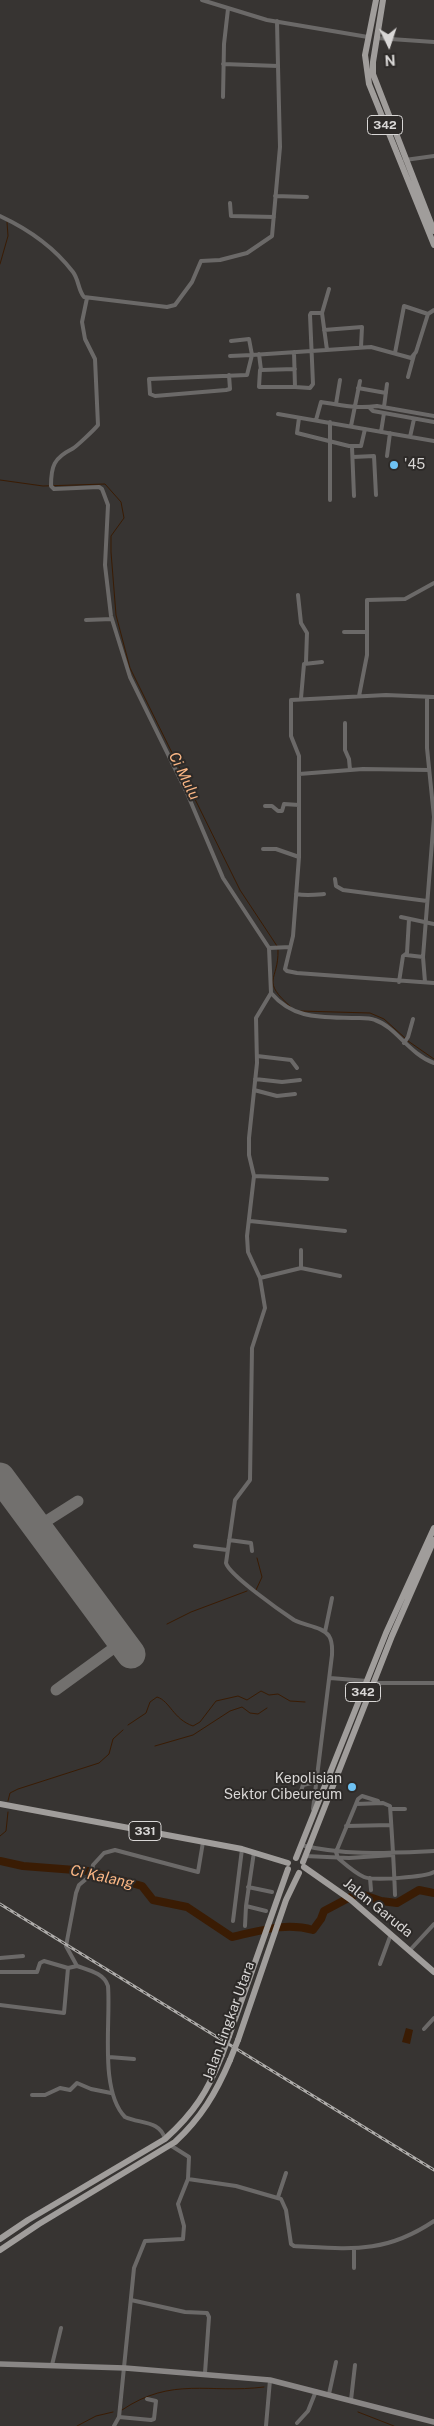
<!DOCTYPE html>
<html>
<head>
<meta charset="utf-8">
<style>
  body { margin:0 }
  #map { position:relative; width:434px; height:2426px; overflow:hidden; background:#373432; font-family:"Public Sans",sans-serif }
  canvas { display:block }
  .north { position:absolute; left:364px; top:20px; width:50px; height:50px; -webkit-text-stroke:4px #2d2a28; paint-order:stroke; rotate:176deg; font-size:14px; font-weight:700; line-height:20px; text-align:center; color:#d9d7d6 }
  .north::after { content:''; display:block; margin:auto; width:18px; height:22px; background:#d9d7d6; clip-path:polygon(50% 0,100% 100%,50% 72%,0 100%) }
</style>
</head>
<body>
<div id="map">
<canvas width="434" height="2426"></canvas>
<div class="north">N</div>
</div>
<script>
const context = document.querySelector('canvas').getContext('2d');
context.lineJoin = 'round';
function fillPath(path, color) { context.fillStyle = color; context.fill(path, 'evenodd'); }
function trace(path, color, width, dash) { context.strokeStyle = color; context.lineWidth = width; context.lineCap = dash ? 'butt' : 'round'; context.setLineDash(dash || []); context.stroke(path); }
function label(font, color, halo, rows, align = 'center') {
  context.font = font + ' "Public Sans",sans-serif'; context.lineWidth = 4; context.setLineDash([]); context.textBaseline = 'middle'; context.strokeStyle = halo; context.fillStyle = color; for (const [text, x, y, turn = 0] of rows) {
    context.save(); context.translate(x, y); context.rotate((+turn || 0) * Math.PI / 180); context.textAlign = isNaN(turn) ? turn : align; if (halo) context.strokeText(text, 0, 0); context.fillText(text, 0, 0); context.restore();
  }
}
const water = new Path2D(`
  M406,2028l7,2 -3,14 -8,-2z`);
const stream = new Path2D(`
  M0,264l8,-28 -1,-14
  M0,480l43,6 62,-2 16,18 3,16 -13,18v16l5,63 14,53 110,222 37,56
  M278,950c1,32 -19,29 14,58
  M300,1011l70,2 14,6 21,19
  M408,1041l26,18
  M256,1590l6,-13 -5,-19
  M167,1624l24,-12 56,-21
  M128,1725l18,-12 4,-11 7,-5c13,4 16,22 36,29l7,-4 16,-21 22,-5 9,4 14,-9 8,4 9,-1 12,7 15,1
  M155,1746l38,-11 37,-24 12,-4 8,6 8,1 9,-6
  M8,1801l2,-8 8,-4 81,-26 10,-9 4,-15 10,-9
  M0,1836l6,-5 2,-19
  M122,2410c50,-34 87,-16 142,-23
  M358,2412l36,14
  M77,2426l19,-10 17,-4`);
const river = new Path2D(`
  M0,1861l23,5 65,5 54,15 11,14 34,7 45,30c28,-6 53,-15 81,-7l8,-11 3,-8 34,-18 23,8 16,2 22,-13 15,3`);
const taxiway = new Path2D(`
  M37,1527l41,-26
  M56,1690l66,-48`);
const runway = new Path2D(`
  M0,1477l131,177`);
const street = new Path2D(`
  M202,0l65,20 101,17
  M277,21l1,45
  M376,38l58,4
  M223,97l1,-53 4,-35
  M405,160l29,-4
  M275,196l32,1
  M230,203l1,13 43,1
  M0,216c28,13 54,31 73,56 6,8 5,18 11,25l83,10 8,-2 17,-23 9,-21 19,-1 27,-7 25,-17 8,-89 -2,-81 -55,-2
  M87,298l-5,24 3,17 10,20 3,66c-3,4 -23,23 -26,24 -18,9 -21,17 -21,37l3,3 45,-2 3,2 6,16 -3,60 6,51 19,61 57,116 36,85 46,70 2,45 -15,25 1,45 -8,75v17l5,21 -7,60 1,16 12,26 5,30 -13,40 -2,132 -15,20 -9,63c3,12 56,49 68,57 11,6 28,6 35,16 4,6 3,13 3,19l-19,154
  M324,330l38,-3 -1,20
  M327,350l-5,-37 7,-24
  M294,352l1,35 15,1 3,-4 -3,-69 1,-2h11
  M395,353l9,-47 24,8
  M259,354l2,16 34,-1
  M230,356l22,-1 -3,-16 -18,2
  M260,370l-1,17h36
  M229,375l1,14 -4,1 -71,6 -5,-2 -1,-15 98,-4 5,-20 119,-8 40,11 5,-6 12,-38 6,-4
  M408,377l6,-22
  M358,388l28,5
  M336,404l4,-24
  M384,407l3,-23
  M370,408l3,3 61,11
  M278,414l156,27
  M299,418l-2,15 52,13h12l4,-17
  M316,420l5,-18c22,3 34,7 56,4l57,10
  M330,422v78
  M351,426l9,-45
  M381,432l3,-19
  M410,437l4,-18
  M352,447l2,49
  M387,456l3,-23
  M353,457l21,-1 2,39
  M298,595l3,28 6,10 -1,29
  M86,620l26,-1
  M344,632h23
  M359,696l8,-41v-55l38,-1 29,-16
  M434,697l-48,-2 -95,5v36l8,20v101l-6,79 -8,33 2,2 10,2 137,10
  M301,698l3,-34 18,-2
  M345,723v27l4,9 1,11
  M299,774l64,-5 66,1
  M265,806h7l6,5h4l2,-7 15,1
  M263,849h13l23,8
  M335,879l1,7 7,4 84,11
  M296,894c10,2 18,1 28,0
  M401,917l33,7
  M269,948l21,-1
  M406,955l17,2
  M399,982l4,-26 4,-3 2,-34
  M425,982l-2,-25 11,-140 -7,-69v-51
  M271,993c22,26 49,24 81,25 8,0 16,-1 23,2 21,7 34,34 59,43
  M404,1043l4,-6 5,-18
  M257,1056l34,4 6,8
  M255,1079l27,3 18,-2
  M254,1090l23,6 18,-2
  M254,1176l73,3
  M250,1221l95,10
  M301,1268v-18
  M260,1278l41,-10 39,8
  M229,1540l22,3 1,8
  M195,1546l32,4
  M325,1632l7,-34
  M330,1678l37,3
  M374,1683h60
  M301,1791l2,-6 13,-3
  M356,1804l2,-5 4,-3 16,5
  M391,1809h14
  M346,1826l45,-1
  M301,1845c44,11 88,8 133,6
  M254,1852l-8,54 20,5
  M305,1856l44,2 44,-3
  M370,1878l1,12
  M248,1887l24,5
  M395,1895c-1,-30 -3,-60 -5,-89l-7,-3 -27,1 -20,48 2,6c7,6 17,15 26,19 9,4 62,0 70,-5
  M233,1921l9,-72
  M245,1926l1,-20
  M410,1950l24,-26
  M0,1958l23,-2
  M380,1964l11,-30
  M0,1972h37l3,-9 4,-2 24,7 9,-2
  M0,2005l64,8 4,-45
  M424,2029l10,-11
  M109,2057l25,2
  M32,2095h13l15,-7 10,2 7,-7 14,6 20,4
  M165,2139c-5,-19 -25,-15 -40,-22 -26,-27 -14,-95 -17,-131 -4,-13 -20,-16 -31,-20l-11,-20 10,-53 3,-8 12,-10 2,-10 11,-12 11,-3 83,22 5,-30
  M170,2145l19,12 -1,22
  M278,2197l8,-24
  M354,2268v-19
  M131,2300l54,12 22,1 2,4 -4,56
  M52,2365l9,-37
  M329,2394l7,-32
  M351,2400l4,-35
  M119,2417l32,3 3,-1 2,-18 -9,-2
  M297,2423l11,-12 8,-20
  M114,2426l5,-9 15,-149 11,-27 38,-2 1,-13 -6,-22 10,-25 48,7 45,13 5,11 5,34 3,2c57,3 91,8 140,-25
  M266,2426l4,-46`);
const secondary = new Path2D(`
  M0,2364l125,4 145,12 164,42`);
const primary = new Path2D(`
  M376,0l-11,55 4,29 65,161
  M383,0l-10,62v12l61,157
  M0,1804l242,45 46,14
  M296,1858l90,-225 48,-105
  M303,1862l89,-226 42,-96
  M304,1867l47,33 83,72
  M229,2036l59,-167
  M238,2040l48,-140 13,-27
  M0,2239l28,-19 137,-81c29,-26 43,-48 57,-84
  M0,2250l39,-26 136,-82c26,-24 41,-49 55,-82`);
const rail = new Path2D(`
  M0,1904l434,266`);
const primaryBridge = new Path2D(`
  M222,2055l7,-19
  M230,2060l8,-20`);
const markers = [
  [394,465,5,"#6ec2f3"],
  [352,1787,5,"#6ec2f3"]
];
const shields = [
  [385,125,35],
  [363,1692,35],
  [145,1831,32]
];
const shieldNames = [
  ["342",385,125],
  ["342",363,1692],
  ["331",145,1831]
];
const poiNames = [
  ["'45",404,465],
  ["Kepolisian",342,1779,"right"],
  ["Sektor Cibeureum",342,1795,"right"]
];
const streetNames = [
  ["Jalan Garuda",378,1908,39],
  ["Jalan Lingkar Utara",229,2021,-70]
];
const waterNames = [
  ["Ci Mulu",184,776,64],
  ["Ci Kalang",102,1877,12]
];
fillPath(water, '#3a1c04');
trace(stream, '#3a1c04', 1);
trace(river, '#3a1c04', 8);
trace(taxiway, '#72706e', 11);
trace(runway, '#72706e', 29);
trace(street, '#6b6968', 4);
trace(secondary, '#898685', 5.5);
trace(primary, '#a09d9b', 6);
trace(rail, '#aeacaa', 3);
trace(rail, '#2d2a28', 1, [4]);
trace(primaryBridge, '#a09d9b', 6);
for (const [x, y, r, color] of markers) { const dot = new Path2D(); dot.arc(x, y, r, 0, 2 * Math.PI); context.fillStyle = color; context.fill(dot); trace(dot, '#2d2a28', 2); }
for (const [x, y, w] of shields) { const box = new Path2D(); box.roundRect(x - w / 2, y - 9.5, w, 19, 4); context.fillStyle = '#2d2a28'; context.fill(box); trace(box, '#d9d7d6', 1); }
label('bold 12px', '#d9d7d6', null, shieldNames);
label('14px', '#d9d7d6', '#2d2a28', poiNames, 'left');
label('14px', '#d9d7d6', '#2d2a28', streetNames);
label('italic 15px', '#fbb785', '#2d2a28', waterNames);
</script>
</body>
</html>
